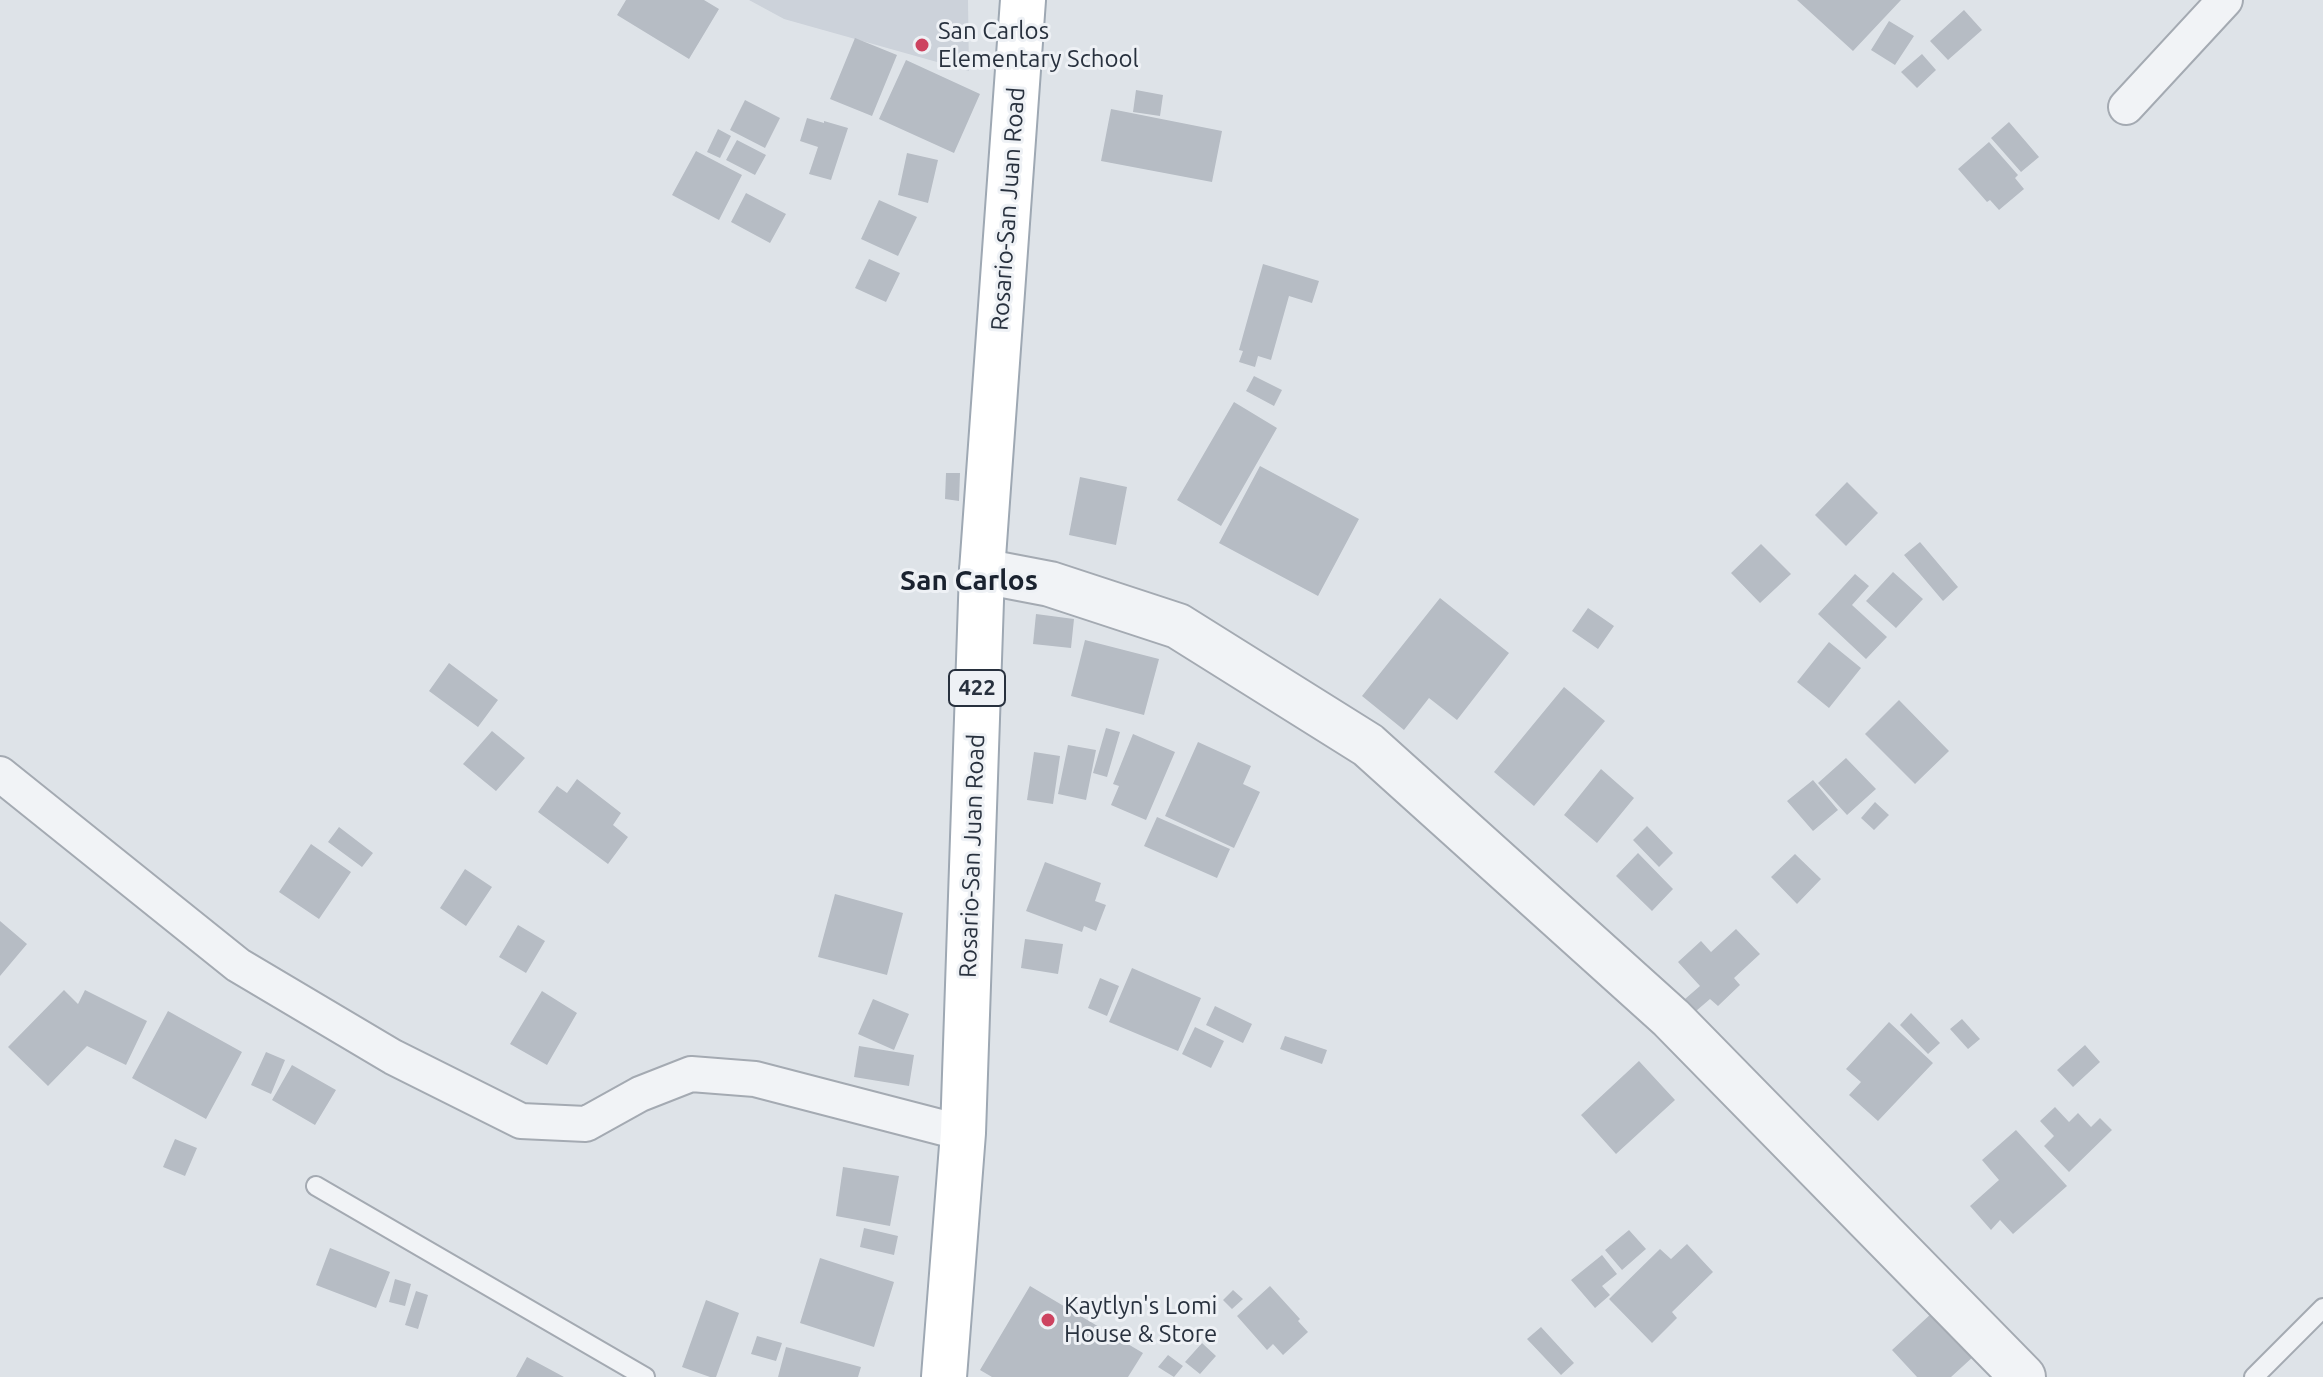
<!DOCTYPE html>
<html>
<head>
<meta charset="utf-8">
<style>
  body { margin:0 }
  canvas { display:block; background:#dee3e8 }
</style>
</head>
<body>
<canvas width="2323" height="1377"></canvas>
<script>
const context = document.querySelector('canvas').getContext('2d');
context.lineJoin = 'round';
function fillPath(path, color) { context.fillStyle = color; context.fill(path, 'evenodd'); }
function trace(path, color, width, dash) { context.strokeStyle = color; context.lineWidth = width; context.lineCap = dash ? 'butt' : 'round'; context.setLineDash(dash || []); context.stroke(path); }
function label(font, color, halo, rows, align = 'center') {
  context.font = font + ' Ubuntu,sans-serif'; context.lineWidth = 6; context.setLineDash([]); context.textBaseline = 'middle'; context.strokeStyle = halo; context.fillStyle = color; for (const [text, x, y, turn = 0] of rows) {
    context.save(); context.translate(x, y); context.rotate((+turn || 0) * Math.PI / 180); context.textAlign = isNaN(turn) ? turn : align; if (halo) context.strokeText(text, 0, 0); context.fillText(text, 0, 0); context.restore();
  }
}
const built = new Path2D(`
  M749,0h219l1,71 -185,-52z`);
const building = new Path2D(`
  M626,0h78l15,9 -30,50 -72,-44z
  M1797,0h104l-48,51z
  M1964,10l18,20 -34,30 -18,-19z
  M1889,21l25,15 -19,29 -24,-15z
  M855,38l42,17 -25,61 -42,-17z
  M1922,54l14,16 -19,18 -16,-16z
  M906,60l74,34 -26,59 -75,-34z
  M1136,90l27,5 -3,21 -27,-4z
  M745,100l35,18 -15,30 -35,-18z
  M1111,109l111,22 -10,51 -111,-21z
  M807,118l17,5v-2l24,7 -17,52 -22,-6 9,-27 -18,-6z
  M2009,122l30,35 -18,15 -30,-34z
  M718,129l13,7 -11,22 -13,-6z
  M737,140l29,15 -11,20 -29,-15z
  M1989,142l29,33 -3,3 9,11 -25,21 -9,-10 -3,2 -29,-33z
  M696,151l46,24 -23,45 -47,-25z
  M907,153l31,7 -10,43 -30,-8z
  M746,193l40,21 -16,29 -39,-21z
  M879,200l38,17 -19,39 -37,-17z
  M869,259l31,14 -14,29 -31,-14z
  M1263,264l56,17 -7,22 -23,-7 -18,64 -13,-4 -3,11 -16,-5 4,-11 -4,-1z
  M1254,376l28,14 -8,16 -28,-15z
  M1234,402l43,26 -56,98 -44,-26z
  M1260,466l99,53 -41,77 -99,-53z
  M946,473h14l-1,28 -14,-2z
  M1080,477l47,10 -11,58 -47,-10z
  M1847,482l31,31 -32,33 -31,-31z
  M1920,542l38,45 -15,14 -39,-46z
  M1761,544l30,30 -31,29 -29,-30z
  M1893,572l30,27 -27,29 -30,-27z
  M1855,574l14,12 -17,19 35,32 -21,22 -48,-45z
  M1440,598l69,55 -52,67 -28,-22 -25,32 -42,-34z
  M1588,608l26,18 -16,23 -26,-18z
  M1036,614l38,5 -3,29 -38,-4z
  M1085,640l74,19 -15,56 -73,-19z
  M1829,642l32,26 -32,40 -32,-26z
  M449,663l49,37 -20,27 -49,-36z
  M1564,687l41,34 -71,85 -40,-34z
  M1899,700l50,51 -34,33 -50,-50z
  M1106,728l14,4 -13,45 -14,-4z
  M492,731l33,27 -29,33 -33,-27z
  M1133,734l42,18 -29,68 -35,-15 8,-19 -6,-2z
  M1198,742l53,24 -8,18 17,8 -26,56 -69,-32z
  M1068,745l28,5 -10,50 -28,-6z
  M1034,752l26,4 -7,48 -26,-4z
  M1846,758l30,31 -29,26 -29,-32z
  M1601,769l33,29 -37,45 -33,-28z
  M577,779l44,34 -8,12 15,12 -20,27 -70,-52 19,-26 10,7z
  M1813,780l25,30 -25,21 -26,-30z
  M1875,802l14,13 -15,15 -13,-12z
  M1157,817l73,32 -13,29 -73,-32z
  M1647,826l26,27 -14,14 -26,-27z
  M339,827l34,26 -11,14 -34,-25z
  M311,844l40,28 -32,47 -40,-27z
  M1638,853l35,36 -21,22 -36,-35z
  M1795,854l26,25 -24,25 -26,-27z
  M1045,862l56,21 -6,18 11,4 -10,26 -12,-5 -2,6 -56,-21z
  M465,869l27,18 -26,39 -26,-18z
  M835,894l68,19 -16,62 -69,-18z
  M0,921l27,23 -27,32z
  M518,925l27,16 -19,32 -27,-16z
  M1736,929l24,25 -26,24 6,7 -22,21 -8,-7 -14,12 -11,-12 15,-13 -22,-24 23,-21 10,11z
  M1025,939l38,5 -5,30 -37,-6z
  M1132,968l69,30 -23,53 -69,-29z
  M1100,978l19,8 -12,30 -19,-8z
  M64,990l14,14 7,-14 62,31 -21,44 -39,-19 -39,40 -40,-39z
  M542,991l35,22 -30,52 -37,-21z
  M873,999l36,15 -15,36 -36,-16z
  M1215,1006l37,18 -9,19 -37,-18z
  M168,1011l74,41 -36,67 -74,-41z
  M1911,1013l29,30 -12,11 -28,-29z
  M1962,1019l18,20 -12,10 -18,-20z
  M1889,1022l44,41 -55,58 -29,-26 12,-13 -15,-13z
  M1195,1027l29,14 -13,27 -29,-14z
  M1285,1036l42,14 -5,14 -42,-15z
  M2085,1045l15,17 -27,25 -16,-17z
  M859,1046l55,9 -5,31 -55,-9z
  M266,1052l19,8 -14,34 -20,-9z
  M1639,1061l36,39 -59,54 -35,-39z
  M292,1065l44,25 -21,35 -43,-25z
  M2055,1107l14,15 9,-9 13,14 9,-9 12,12 -43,42 -25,-26 10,-10 -14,-15z
  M2016,1130l51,56 -54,48 -13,-14 -9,10 -21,-24 29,-26 -17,-20z
  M175,1139l22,9 -12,28 -22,-9z
  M843,1167l56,9 -9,50 -54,-10z
  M864,1228l34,8 -4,19 -34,-8z
  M1629,1230l17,19 -24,21 -17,-20z
  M1687,1244l26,28 -41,40 5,6 -25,25 -43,-44 51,-50 11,10z
  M330,1248l60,24 -14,36 -60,-23z
  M1602,1255l15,19 -15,12 8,9 -15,13 -24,-28z
  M820,1258l74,24 -20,65 -74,-24z
  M395,1279l16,5 -6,22 -16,-4z
  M1030,1286l113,67 -15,24h-136l-12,-7z
  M1270,1286l30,33 -2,2 10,11 -25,23 -10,-11 -6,6 -30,-34z
  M1233,1290l10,9 -11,10 -9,-9z
  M416,1291l12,4 -10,34 -13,-4z
  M706,1300l33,13 -23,64h-6l-28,-10z
  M1933,1312l41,44 -23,21h-34l-25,-27z
  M1541,1327l33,36 -13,12 -34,-36z
  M757,1336l25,7 -6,18 -25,-7z
  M1202,1343l14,13 -16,18 -15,-12z
  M786,1347l75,20 -3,10h-80z
  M1168,1355l15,11 -9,11 -16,-10z
  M527,1357l37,20h-48z`);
const service = new Path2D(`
  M316,1186l329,191
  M2254,1377l69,-69`);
const minor = new Path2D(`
  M2126,107l99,-107
  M0,774l238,191 155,92 128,64 65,3 54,-30 51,-20 64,5 208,54`);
const tertiary = new Path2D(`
  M982,571l68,13 128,42 190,119 303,273 352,359`);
const primary = new Path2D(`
  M944,1377l19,-244 19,-562 41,-571`);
const markers = [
  [922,45,8,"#cd4360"],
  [1048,1320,8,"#cd4360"]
];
const shields = [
  [977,688,56]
];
const shieldNames = [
  ["422",977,688]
];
const poiNames = [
  ["San Carlos",938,31],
  ["Elementary School",938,59],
  ["Kaytlyn's Lomi",1064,1306],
  ["House & Store",1064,1334]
];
const streetNames = [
  ["Rosario-San Juan Road",1008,209,-86],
  ["Rosario-San Juan Road",972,856,-88]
];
const quarterNames = [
  ["San Carlos",969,581]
];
fillPath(built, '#ccd2da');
fillPath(building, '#b6bcc4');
trace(service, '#a4aab2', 22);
trace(minor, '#a4aab2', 38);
trace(tertiary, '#a4aab2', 48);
trace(primary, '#9ea8b3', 48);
trace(service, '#f1f3f6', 18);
trace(minor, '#f1f3f6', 34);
trace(tertiary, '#f1f3f6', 44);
trace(primary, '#fff', 44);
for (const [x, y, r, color] of markers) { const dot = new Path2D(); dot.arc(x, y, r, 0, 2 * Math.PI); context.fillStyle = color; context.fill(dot); trace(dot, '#eef1f5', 3); }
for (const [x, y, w] of shields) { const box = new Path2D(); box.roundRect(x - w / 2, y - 18, w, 36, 6); context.fillStyle = '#eef1f5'; context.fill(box); trace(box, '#28313e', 2); }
label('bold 22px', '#28313e', null, shieldNames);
label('24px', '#28313e', '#eef1f5', poiNames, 'left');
label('24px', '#28313e', '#eef1f5', streetNames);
label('bold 28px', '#1a222f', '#eef1f5', quarterNames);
</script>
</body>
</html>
